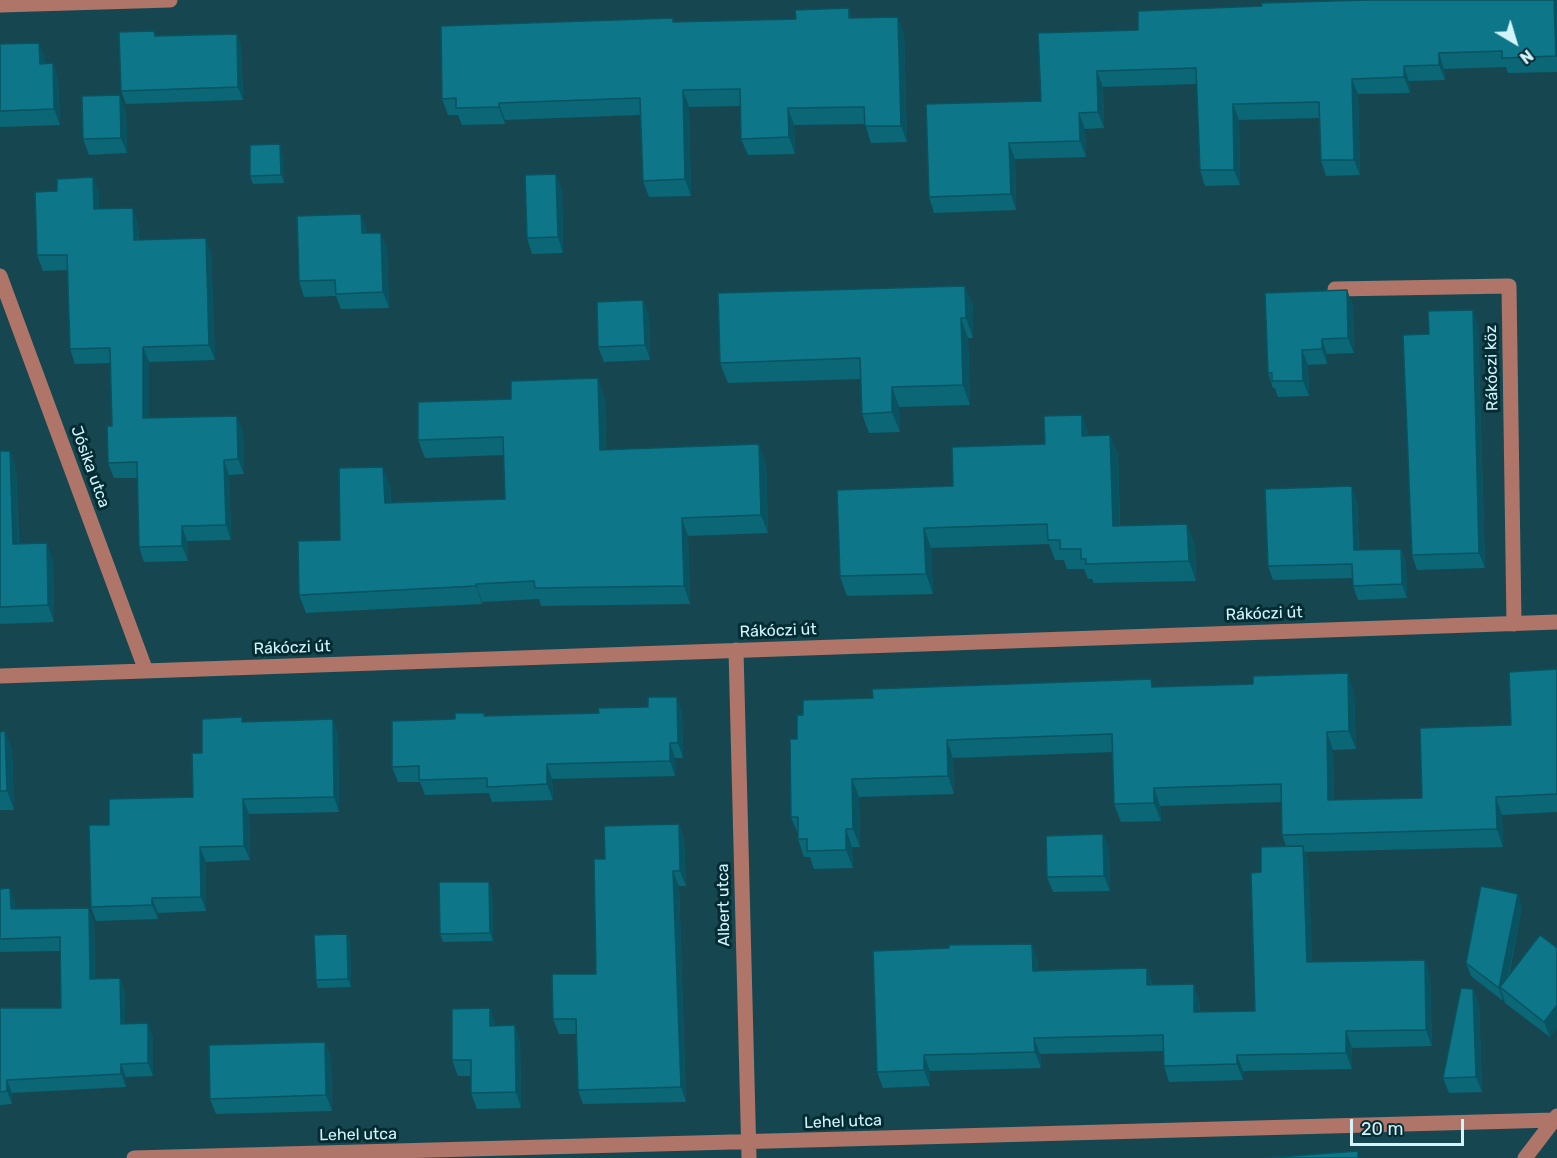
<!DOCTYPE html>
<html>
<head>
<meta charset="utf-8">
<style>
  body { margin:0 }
  #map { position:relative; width:1557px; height:1158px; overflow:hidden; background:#164750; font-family:Rubik,sans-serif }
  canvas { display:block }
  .north { position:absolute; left:1485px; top:12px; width:60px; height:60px; -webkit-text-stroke:4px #032c33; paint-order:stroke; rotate:142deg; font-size:16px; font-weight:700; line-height:24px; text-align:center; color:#d4f4fc }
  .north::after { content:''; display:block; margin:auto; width:21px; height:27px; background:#d4f4fc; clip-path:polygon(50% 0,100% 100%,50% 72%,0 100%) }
  .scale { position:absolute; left:1350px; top:1119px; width:114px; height:27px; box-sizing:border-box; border:3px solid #d4f4fc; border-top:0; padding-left:8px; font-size:18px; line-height:21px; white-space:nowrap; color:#d4f4fc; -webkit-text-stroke:4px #032c33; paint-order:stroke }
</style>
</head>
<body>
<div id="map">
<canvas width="1557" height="1158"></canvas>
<div class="north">N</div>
<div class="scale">20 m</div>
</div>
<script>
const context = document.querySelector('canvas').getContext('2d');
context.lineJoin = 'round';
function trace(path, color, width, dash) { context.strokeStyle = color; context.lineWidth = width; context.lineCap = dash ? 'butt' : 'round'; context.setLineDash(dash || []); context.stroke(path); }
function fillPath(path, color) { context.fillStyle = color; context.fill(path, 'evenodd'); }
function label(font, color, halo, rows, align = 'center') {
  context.font = font + ' Rubik,sans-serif'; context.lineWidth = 6; context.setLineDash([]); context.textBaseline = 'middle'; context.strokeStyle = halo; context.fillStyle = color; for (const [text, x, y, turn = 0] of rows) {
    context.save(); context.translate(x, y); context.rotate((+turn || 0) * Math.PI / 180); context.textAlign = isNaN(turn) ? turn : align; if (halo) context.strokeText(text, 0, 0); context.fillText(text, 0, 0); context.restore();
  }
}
const minor = new Path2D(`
  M0,5l170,-5
  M0,276l146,395
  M1335,289l174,-3 5,338
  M736,650l13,508
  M0,676l1557,-54
  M134,1158l1420,-38
  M1525,1158l32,-42`);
const wall = new Path2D(`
  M1557,0v72l-49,1 -2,-6 -62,2 1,11 -36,1 1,12 -52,1 2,81 -34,1 -5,-16 -1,-42 -81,2 1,65 -35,1 -5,-16 -3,-86 -94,3 1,41 -19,1 1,28 -71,2 1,51 -82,3 -5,-16 112,-96 97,-71z
  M852,18l52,15 3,109 -36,1 -6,-19 -71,1 1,29 -47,1 -7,-16v-33l-52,1 2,89 -42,1 -6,-16 -3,-66 -135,5v4l-43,1 -4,-10h-10l-6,-16 233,-77z
  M154,31l2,5 81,-2 4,13 2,53 -117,4 -5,-13z
  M39,43l6,15v6l8,-1 5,16 2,46 -60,2v-83z
  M126,110l1,43 -38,2 -6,-16z
  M282,152l2,31 -31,1 -3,-8z
  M562,189l1,64 -31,1 -5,-16z
  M57,191l42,1v17l39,14 1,17 72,13 4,107 -66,2v56l94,13 1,43 -15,1 2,65 -44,1 1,20 -44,1 -5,-15 -2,-69h-23l-6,-15 4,-37 -1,-63 -36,1 -5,-15 -3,-79 -24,1 -6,-16z
  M367,230v3l20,15 2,60 -48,1 -5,-13 -32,1 -5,-16z
  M965,286l8,20v32h-5l2,67 -71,2 1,25 -31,1 -7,-19 -1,-35 -133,4 -8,-20z
  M1347,290l6,16 1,47 -27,1v10l-19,1 1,31 -31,1 -3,-9h-2l-5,-15z
  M643,300l6,16 1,44 -46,2 -6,-15z
  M1478,325l7,243 -68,2 -5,-15 17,-221z
  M605,397l1,53 160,12 2,71 -80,3 2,68 -149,2 -2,-7 -57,3v2l-176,9 -7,-18 41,-55 50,-55 1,17 114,-3 -2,-44 -78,3 -7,-18z
  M1082,415l7,21 21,-1 8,20 2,71 75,18 1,37 -102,2 -2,-4h-4l-4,-10h-17l-3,-9h-9l-6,-16 -118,4 2,46 -86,2 -7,-20 113,-90 92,-42z
  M0,451h10l6,17 3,75 34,17 1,62 -54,2z
  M1357,500l2,50 42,-1 5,14 1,35 -49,2 -5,-14v-8l-80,2 -5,-14z
  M1557,669v143l-55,3 1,32 -198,5 3,10 4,100 118,14 2,70 -80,2v21l-109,2v9l-74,2 -5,-16 -1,-15 -123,3 1,14 -111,3v15l-47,2 -6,-16 161,-112v10l109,-2 6,17 46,15 1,12 55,-1 6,-139 25,-26 -4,-11v-33l-122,4 1,15 -40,1 -7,-18 -1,-52 -160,6 1,36 -95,3 1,50h-8l1,21 -39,1 -4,-12h-6l-6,-18v-5l-7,-17 6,-78 357,-52 200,4 2,58 -23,1 1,50 88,-2 89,-73z
  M682,712l1,46h-8v18l-123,3 1,21 -61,2 -3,-9 -64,2 -5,-13h-22l-6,-15 63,-48 29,-6 2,3z
  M242,717l1,5 95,11 1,79 -90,2 1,46 -44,2v49l-48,2v6l-62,2 -5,-14 18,-82 84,-28 9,-44z
  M5,731l7,20 2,59h-14v-78z
  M679,824l5,15 2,47h-7l7,216 -103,2 -5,-14 -1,-56h-18l-6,-15 43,-45 9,-115z
  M1103,834l6,15 1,42 -57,1 -6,-15z
  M0,889l15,13v7l79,12 1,58 30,13v32l28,13v39l-27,1v10l-114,6v11l-12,1v-97h61l-1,-57 -60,1z
  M492,890l1,51 -50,1 -3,-8z
  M1522,907l-13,69 48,-28v80l-7,9 -45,-34 -1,-4 -1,2 -32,-25 -5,-13z
  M347,934l3,8 1,45 -33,1 -2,-8z
  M1473,989l6,15 3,88 -33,1 -6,-15z
  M490,1008l5,18 25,15 1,67 -44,1 -6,-16v-17h-13l-6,-16z
  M331,1057l1,54 -116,3 -6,-15z`);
const shadedWall = new Path2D(`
  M1554,0h3v58l-1,-2z
  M849,8l6,17 -6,-7z
  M898,17l6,16 3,109 -6,-16z
  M237,34l4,13 2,53 -5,-13z
  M39,43l6,15v21l-5,-15z
  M1439,53l5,16 1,11 -6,-15z
  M53,63l5,16 2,46 -6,-16z
  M1404,66l5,15 1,12 -6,-16z
  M1097,71l6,16 1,41 -6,-16z
  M1352,79l6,15 2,81 -6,-15z
  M683,90l6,17 2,89 -6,-17z
  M120,95l6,15 1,43 -6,-15z
  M499,103l6,17v4l-6,-17z
  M1233,104l6,16 1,65 -6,-15z
  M788,108l6,17 1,29 -6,-17z
  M1079,113l6,16 1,28 -6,-16z
  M1009,143l6,16 1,51 -5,-16z
  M280,144l2,8 2,31 -3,-8z
  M556,174l6,15 1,64 -5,-16z
  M93,177l6,15v32l-5,-15z
  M133,208l5,15 1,32 -5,-15z
  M361,214l6,16 1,19 -6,-16z
  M381,233l6,15 2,60 -6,-16z
  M206,238l5,15 4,107 -6,-15z
  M965,286l8,20v32l-7,-20z
  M1347,290l6,16 1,47 -6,-15z
  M643,300l6,16 1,44 -5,-15z
  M1473,310l5,15 7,243 -6,-15z
  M961,318l7,20 2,67 -7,-20z
  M1322,339l5,15v10l-5,-15z
  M143,347l6,15v71l-6,-15z
  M1302,350l6,15 1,31 -6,-15z
  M598,378l7,19 1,71 -6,-18z
  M892,387l7,20 1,25 -8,-20z
  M1082,415l7,20 1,21 -8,-20z
  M237,416l6,15 1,43 -6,-15z
  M1110,435l8,20 2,91 -7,-20z
  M759,444l7,18 2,71 -7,-18z
  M10,451l6,17 3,93 -6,-17z
  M224,460l5,15 2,65 -5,-15z
  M383,467l7,18 1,36 -6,-18z
  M1352,486l5,14 2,64 -5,-14z
  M682,518l6,18 2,68 -6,-18z
  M1187,524l8,20 1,37 -7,-20z
  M182,526l5,15 1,20 -6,-15z
  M924,528l7,20 2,46 -7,-20z
  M47,543l6,17 1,62 -6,-17z
  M1401,549l5,14 1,35 -5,-14z
  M476,584l6,18v2l-6,-18z
  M1348,673l6,18 2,58 -7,-18z
  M677,697l5,15 1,46 -5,-15z
  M333,719l5,14 1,79 -5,-15z
  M5,731l7,20 2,59 -7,-19z
  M1327,732l6,18 1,68 -6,-18z
  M947,740l6,18 1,36 -6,-18z
  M670,743l5,15v18l-5,-15z
  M547,764l5,15 1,21 -6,-16z
  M852,779l7,18 1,50 -7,-18z
  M1154,788l6,18 1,15 -7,-18z
  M1496,797l6,18 1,32 -6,-18z
  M243,799l6,15 1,46 -6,-14z
  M679,824l5,15 2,47 -6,-15z
  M846,829l6,18 1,21 -7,-18z
  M1103,834l6,15 1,42 -6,-15z
  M1303,846l5,16 5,117 -6,-17z
  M200,847l6,15v49l-5,-14z
  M673,871l6,15 7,216 -5,-15z
  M489,882l3,8 1,51 -3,-8z
  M10,888l5,14 1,20 -5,-13z
  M1518,894l4,13 -17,85 -5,-5 4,12 -1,2 -4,-13z
  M152,898l6,15v6l-6,-14z
  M89,908l5,13 1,71 -5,-13z
  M347,934l3,8 1,45 -3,-8z
  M1032,944l6,16v27l-5,-16z
  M1425,960l5,16 2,70 -6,-16z
  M1147,968l6,16v17l-6,-16z
  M120,978l5,14v45l-4,-13z
  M1194,984l5,16 1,28 -6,-16z
  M1473,989l6,15 3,88 -6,-15z
  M1557,1005v23l-7,9 -6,-15z
  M490,1008l5,15 1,18 -6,-15z
  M148,1023l5,14v39l-5,-13z
  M515,1025l5,16 1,67 -5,-16z
  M1346,1031l6,17v21l-6,-16z
  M1034,1038l6,16 1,14 -6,-16z
  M325,1042l6,15 1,54 -6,-16z
  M924,1055l6,16v15l-6,-16z
  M1237,1055l6,16v9l-6,-16z
  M121,1064l5,13v10l-5,-13z
  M7,1080l5,13v11l-5,-13z`);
const building = new Path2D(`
  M1367,0h187l2,56 -54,2v-7l-63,2v12l-35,1v11l-52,2 2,81h-33l-2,-58 -86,2 1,66h-34l-4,-102 -99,3 1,41 -19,1 1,28 -71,2 2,51 -82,3 -3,-93 115,-3 -3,-68 100,-3v-19l124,-5 -1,-3z
  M849,8v10l49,-1 3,109h-36l-1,-19 -76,1 1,29 -48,2 -1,-50 -57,1 2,89 -42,2 -3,-83 -141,5v4l-43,1v-10l-14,1 -1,-73 232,-8v4l123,-3 -1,-9z
  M154,31l1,5 82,-2 1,53 -117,4 -2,-59z
  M39,43l1,21 13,-1 1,46 -54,2v-67z
  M120,95l1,43 -38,1 -1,-43z
  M280,144l1,31 -31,1v-31z
  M556,174l2,63 -31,1 -2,-63z
  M93,177l1,32 39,-1 1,32 72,-2 3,107 -66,2v71l94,-2 1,43 -14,1 2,65 -44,1v20l-43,1 -2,-85 -29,1 -1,-37h5l-2,-78 -40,1 -3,-94h-30l-2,-63 22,-1v-12z
  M361,214l1,19h19l2,59 -47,2 -1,-14 -36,1 -2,-65z
  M965,286l1,32h-5l2,67 -71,2v25l-30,2 -2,-56 -140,5 -2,-70z
  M1347,290l1,48 -26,1v10l-20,1 1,31h-31v-8h-4l-3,-80z
  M643,300l2,45 -47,2 -1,-45z
  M1473,310l6,243 -67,2 -9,-220 26,-1 -1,-23z
  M598,378l2,72 159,-6 2,71 -79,3 2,68 -149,2 -1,-7 -58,3v2l-177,9 -1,-54 42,-1 -1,-72 44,-1 2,36 120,-4 -2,-62 -85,3v-38l93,-3v-18z
  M1082,415v21l28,-1 3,91 74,-2 2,37 -103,3v-5h-5v-10h-21v-9h-12l-1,-16 -123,4 2,46 -86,2 -3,-86 116,-4 -1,-39 93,-3 -1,-28z
  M0,451h10l3,93 34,-1 1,62 -48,2z
  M1352,486l2,64 47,-1 1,35 -49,2 -1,-22 -84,2 -3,-77z
  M1557,669v125l-61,3 1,32 -215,6 -1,-51 -127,4v15l-40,1 -2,-70 -165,6 1,36 -96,3 1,50h-7v21l-39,1v-12h-9v-22h-7l-1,-78h7v-24h6v-15l70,-2 -1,-9 279,-10 1,8 101,-3v-8l95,-3 1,58 -22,1 1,68 94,-2 -2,-70 91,-3 -2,-53z
  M648,697h29l1,46h-8v18l-123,3v20l-60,3v-9l-68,2v-14l-27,1v-46l63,-2v-6h29v3l115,-3 -1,-5 50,-1z
  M242,717v5l91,-3 1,78 -91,2 1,47 -44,1 1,50 -49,1v7l-61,2 -2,-82h20v-26l84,-2 -1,-44h10v-34z
  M5,731l2,60h-7v-59z
  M679,824l1,47h-7l8,216 -103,3 -2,-71h-23l-1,-45h44l-2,-115h11l-1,-33z
  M1103,834l1,42 -57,1 -1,-41z
  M1303,846l4,116 118,-2 1,70 -80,1v22l-109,2v9l-73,2 -1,-31 -129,3 1,14 -111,3v15l-47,2 -4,-121 76,-3v-3l83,-1 1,27 114,-3v17l47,-1v28l61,-1 -4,-138 10,-1v-25z
  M439,882h50l1,51 -50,1z
  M1481,886l37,8 -19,94 -33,-25z
  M10,888l1,21 78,-1 1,71 30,-1 1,46 27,-1v40l-27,1v10l-114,6v11l-7,1v-84h61l-1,-71 -60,2v-50z
  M347,934l1,45 -32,1 -2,-45z
  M1540,935l17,13v57l-13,17 -44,-35z
  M1461,988l12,1 3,88 -33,1z
  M490,1008v18l25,-1 1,67 -45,1v-33h-19v-51z
  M325,1042l1,53 -116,4 -1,-54z
  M1358,1151v7h-93z`);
const streetNames = [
  ["Rákóczi köz",1492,368,-91],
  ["Jósika utca",90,467,70],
  ["Rákóczi út",1264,614,-2],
  ["Rákóczi út",778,631,-2],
  ["Rákóczi út",292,648,-2],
  ["Albert utca",724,905,-91],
  ["Lehel utca",843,1122,-2],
  ["Lehel utca",358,1135,-1]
];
trace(minor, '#af7568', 15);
fillPath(wall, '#0b6676');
fillPath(shadedWall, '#095360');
fillPath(building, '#0d7789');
trace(building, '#095360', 1.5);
label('16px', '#d4f4fc', '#032c33', streetNames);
</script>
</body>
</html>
